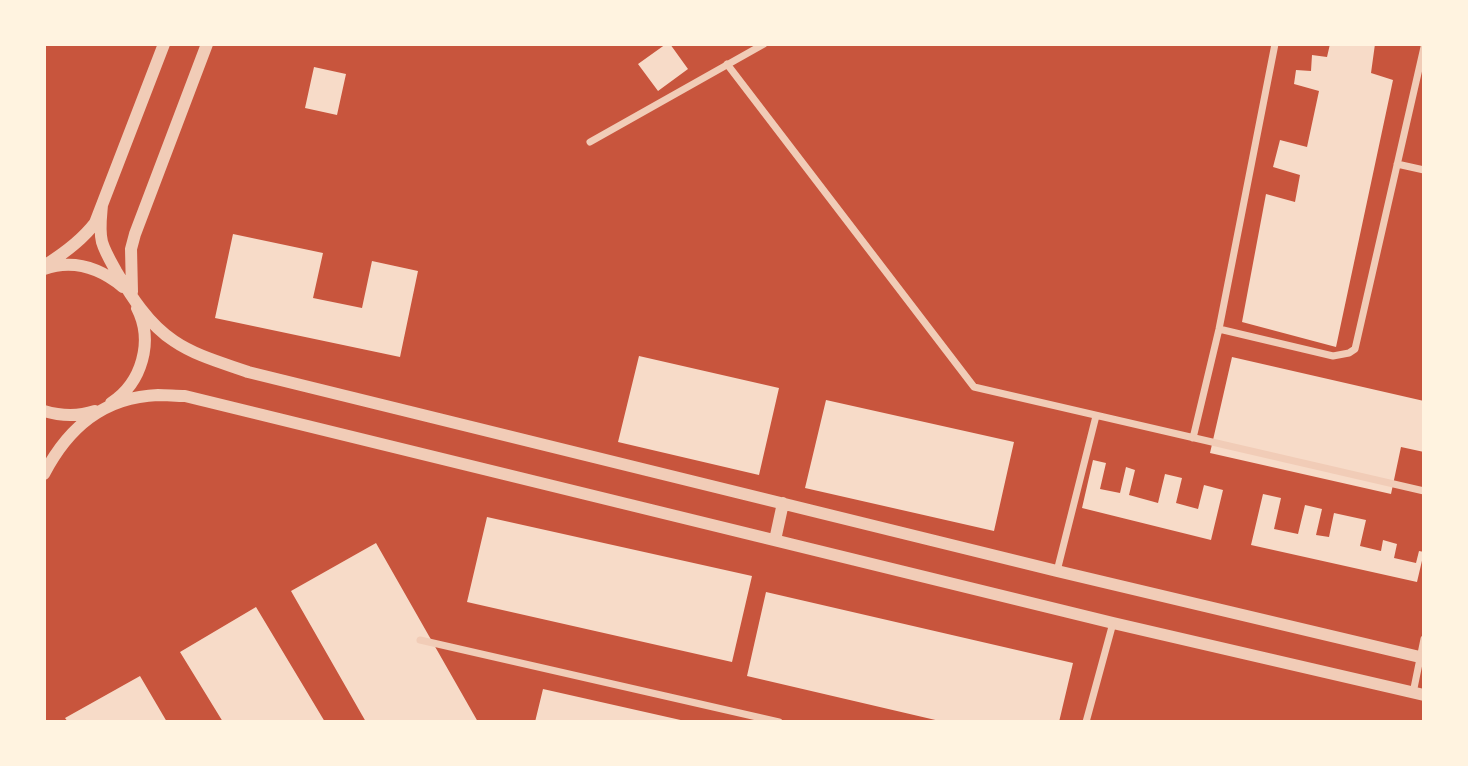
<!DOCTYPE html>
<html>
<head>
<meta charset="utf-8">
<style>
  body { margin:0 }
  #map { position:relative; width:1468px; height:766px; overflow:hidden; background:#c8553d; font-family:"DejaVu Sans",sans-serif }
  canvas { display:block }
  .frame { position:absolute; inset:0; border:46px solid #fff3e0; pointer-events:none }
</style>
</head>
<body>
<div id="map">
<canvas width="1468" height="766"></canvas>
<div class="frame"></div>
</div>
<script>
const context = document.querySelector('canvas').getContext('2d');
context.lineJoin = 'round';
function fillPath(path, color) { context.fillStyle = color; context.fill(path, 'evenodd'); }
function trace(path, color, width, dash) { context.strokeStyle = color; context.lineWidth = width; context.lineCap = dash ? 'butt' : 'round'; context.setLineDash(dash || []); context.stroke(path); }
const building = new Path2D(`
  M666,44h4l18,25 -30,22 -20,-27z
  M1330,44h45l-4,29 22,7 -57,267 -94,-25 24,-128 29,8 5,-27 -27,-8 7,-27 27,7 12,-56 -25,-7 2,-14 15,1 1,-16 15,2z
  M314,67l32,7 -9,41 -32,-7z
  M233,234l90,19 -10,45 49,10 10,-47 46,10 -18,86 -185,-39z
  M639,356l140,32 -20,87 -141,-33z
  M1232,357l192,44v51l-23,-5 -10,47 -181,-41z
  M826,400l188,42 -20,89 -189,-43z
  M1093,460l13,3 -6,26 20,4 6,-26 9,3 -6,25 29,8 7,-29 17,4 -6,25 22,6 6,-24 19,5 -12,50 -129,-32z
  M1263,494l18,4 -7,31 24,5 7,-29 17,4 -6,26 13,2 5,-24 32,7 -6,26 21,5 2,-11 14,4 -3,14 22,5 3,-12 5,1 -7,30 -166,-37z
  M487,517l265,59 -20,86 -265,-60z
  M376,543l102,179h-112l-75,-131z
  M766,592l307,71 -14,59h-115l-197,-46z
  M256,607l69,115h-102l-43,-70z
  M140,676l27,46h-99l-3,-4z
  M543,689l142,32v1h-150z`);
const minor = new Path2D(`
  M727,64l247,323 450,104
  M590,142l174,-98
  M1397,164l27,6
  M1219,329l114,27 16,-3 6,-4 69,-302
  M1193,438l26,-109 56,-285
  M1057,571l39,-155
  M420,640l359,82
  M1413,693l11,-54
  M1086,722l27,-99`);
const tertiary = new Path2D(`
  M102,205c-1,12 -3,25 0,37 3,10 9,20 14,29 15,25 32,53 58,70 22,15 49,22 74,31l809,199 367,87
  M47,264c19,-12 35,-24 48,-41l69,-179
  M44,269c29,-10 56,-1 79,18
  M132,292l-1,-43 4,-15 72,-190
  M111,403c31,-20 43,-62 26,-95
  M44,411c17,5 33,6 51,0
  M44,474c24,-46 59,-77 114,-79 9,0 18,1 27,1l928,227 311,72
  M775,540l8,-37`);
fillPath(building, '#f7dbc8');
trace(minor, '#f1ccb7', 7);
trace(tertiary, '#f1ccb7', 12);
</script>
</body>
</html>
